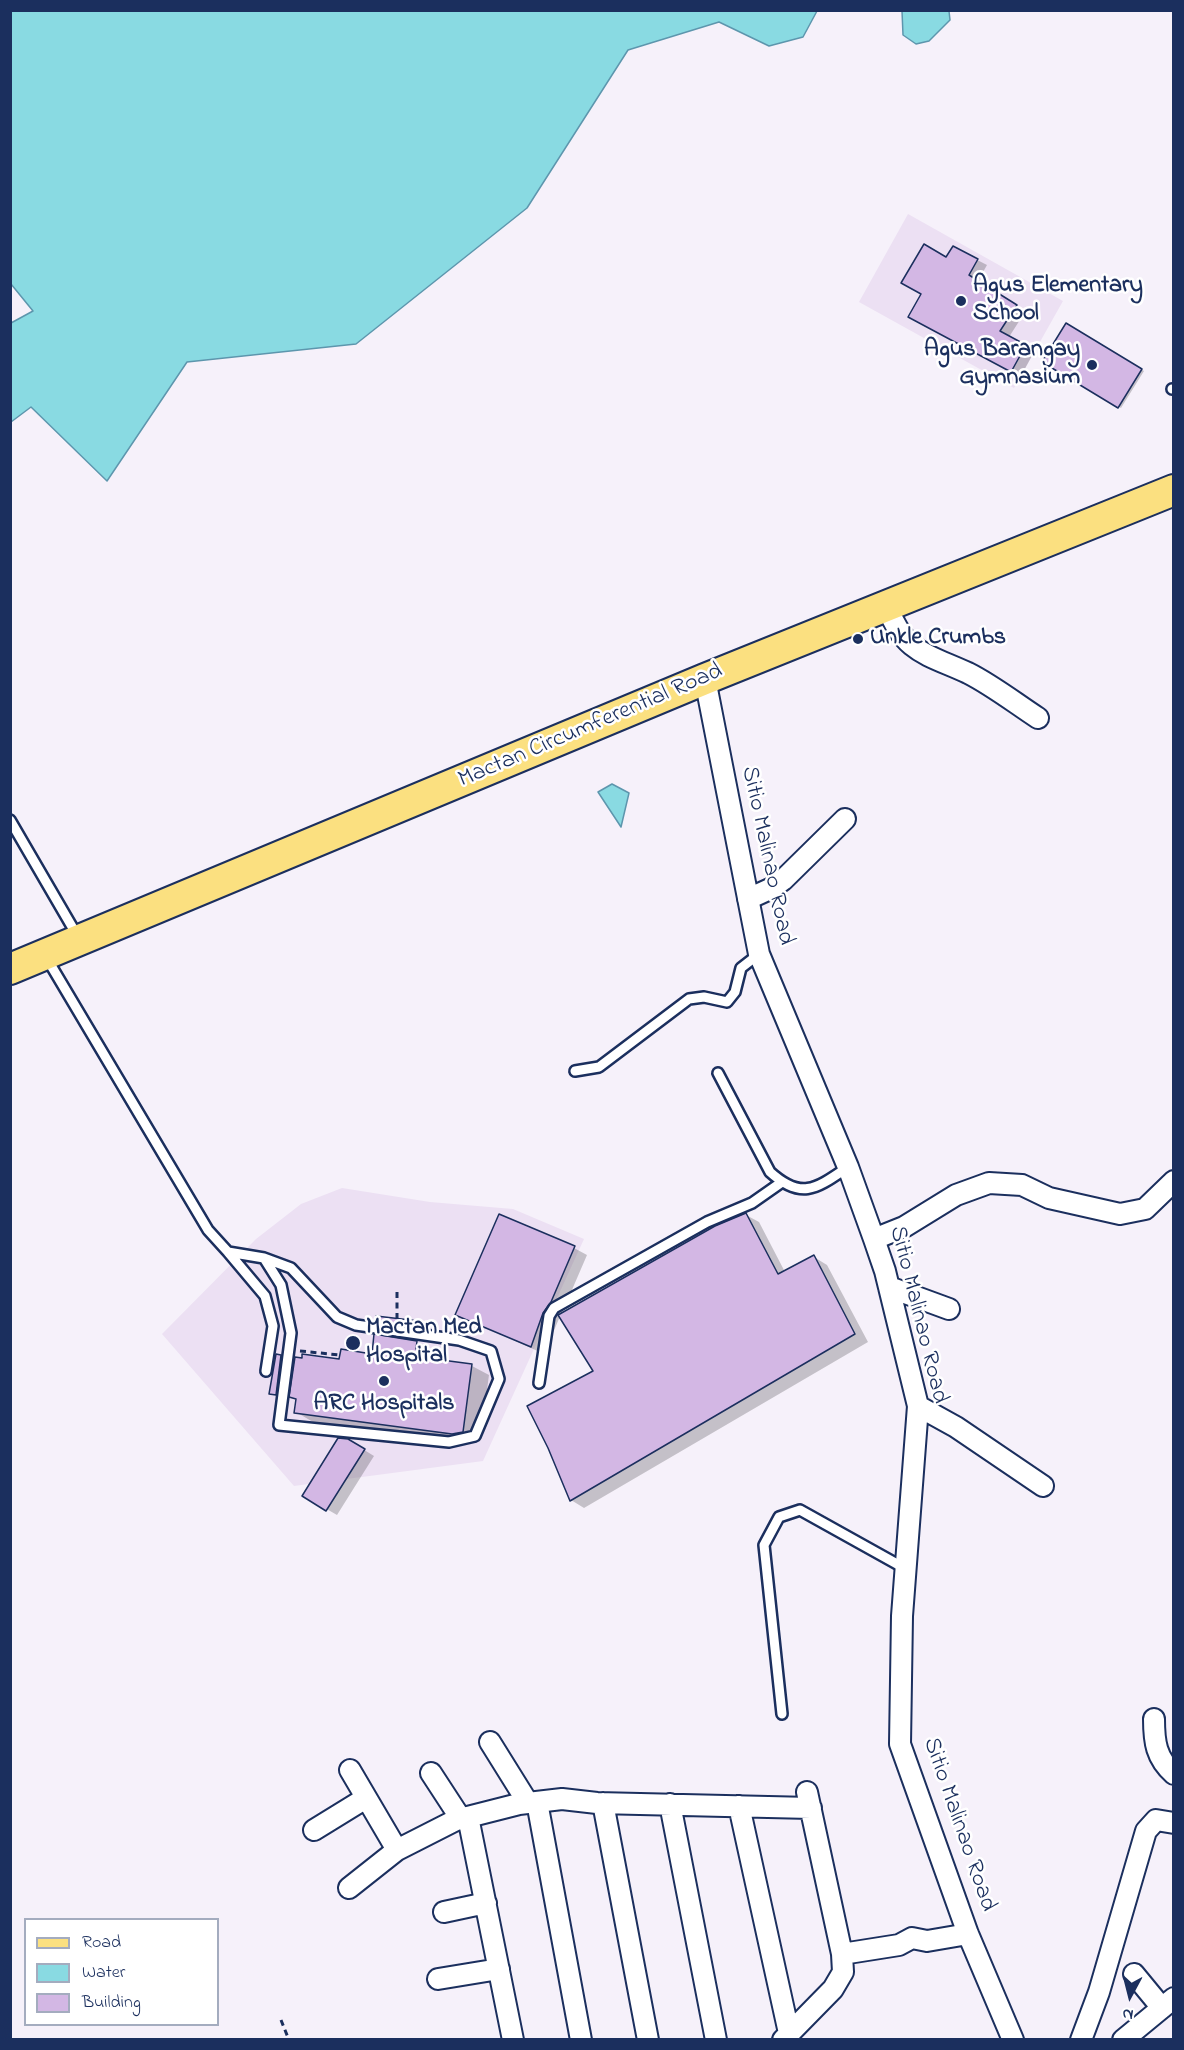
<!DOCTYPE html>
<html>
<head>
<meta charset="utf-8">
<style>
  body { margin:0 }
  #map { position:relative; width:1184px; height:2050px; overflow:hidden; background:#f6f1fa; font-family:"Indie Flower",sans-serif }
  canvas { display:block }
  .frame { position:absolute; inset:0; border:12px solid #1b2f5e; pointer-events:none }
  .legend { position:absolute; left:24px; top:1918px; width:195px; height:108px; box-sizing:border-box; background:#fff; border:2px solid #a4acbf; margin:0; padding:8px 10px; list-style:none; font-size:18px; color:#1b2f5e }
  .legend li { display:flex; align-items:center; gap:12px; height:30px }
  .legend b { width:30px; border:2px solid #a4acbf }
  .north { position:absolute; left:1100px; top:1966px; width:60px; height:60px; -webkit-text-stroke:4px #fff; paint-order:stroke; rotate:187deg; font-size:16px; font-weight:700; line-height:24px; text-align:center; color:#1b2f5e }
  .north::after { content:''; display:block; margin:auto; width:21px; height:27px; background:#1b2f5e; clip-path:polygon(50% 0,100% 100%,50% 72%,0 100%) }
</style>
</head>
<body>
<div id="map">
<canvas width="1184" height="2050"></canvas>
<div class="frame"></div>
<ul class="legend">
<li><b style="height:8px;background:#fbe080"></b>Road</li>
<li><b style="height:16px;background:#89dae2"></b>Water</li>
<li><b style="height:16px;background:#d3b7e4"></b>Building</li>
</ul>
<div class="north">N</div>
</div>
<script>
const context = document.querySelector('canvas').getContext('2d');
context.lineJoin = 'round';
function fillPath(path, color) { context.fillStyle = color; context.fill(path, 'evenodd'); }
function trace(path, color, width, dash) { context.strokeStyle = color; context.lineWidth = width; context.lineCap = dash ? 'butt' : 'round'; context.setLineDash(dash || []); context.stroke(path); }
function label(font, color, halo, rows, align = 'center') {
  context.font = font + ' "Indie Flower",sans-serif'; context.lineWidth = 5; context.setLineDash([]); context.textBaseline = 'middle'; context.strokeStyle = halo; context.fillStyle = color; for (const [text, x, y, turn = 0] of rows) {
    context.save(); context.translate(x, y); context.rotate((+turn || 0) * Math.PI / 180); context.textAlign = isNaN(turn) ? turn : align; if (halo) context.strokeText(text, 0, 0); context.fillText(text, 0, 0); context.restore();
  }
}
const built = new Path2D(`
  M908,214l155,87 -49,87 -155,-86z
  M342,1188l88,14 83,7 71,30 -101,222 -189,25 -132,-152 94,-95 45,-35z`);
const water = new Path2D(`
  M11,10h806v1l-14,26 -34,9 -50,-24 -91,28 -101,158 -171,136 -169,18 -80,119 -76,-74 -20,15v-99l22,-12 -22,-27z
  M902,11h47l1,9 -21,21 -13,3 -13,-9z
  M612,784l17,9 -8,34 -23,-35z`);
const shadow = new Path2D(`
  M954,248l33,17 -9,16 47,31 -16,25 25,15 -13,24 -101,-54z
  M1067,325l77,46 -23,37 -77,-47z
  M746,1215l13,7 26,50 29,-15 13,8 41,77 -284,166 -13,-8 25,-128 -35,-58 -17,40 -87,-40 117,-66 13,7 -25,58z
  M377,1320l42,3 3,1 -1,4z
  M416,1342l35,21 21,3 17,9 -9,66 -10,2 -157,-21 -17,-10 2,-12 -7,-3 49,-36 33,-6z
  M277,1356l6,2 -5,37 -5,-1z
  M348,1440l26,16 -37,59 -33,-19z`);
const building = new Path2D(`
  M924,244l22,13 7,-11 25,13 -9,16 48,30 -17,26 26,14 -15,27 -103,-55 13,-23 -20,-11z
  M1066,323l76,46 -24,39 -76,-46z
  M746,1213l32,61 36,-19 41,79 -285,167 -22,-53 -21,-42 66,-35 -35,-56 157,-89z
  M499,1214l76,32 -24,56 -8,11 -12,34 -76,-32z
  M376,1316l43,5v6l-43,-6z
  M374,1334l43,7 -1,8 19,3 -1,7 38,5 -9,68 -11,2 -158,-21 2,-14 -7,-2 6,-40 7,1v-4l37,5 2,-10 31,5z
  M276,1354l5,1 -5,40 -7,-1z
  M338,1438l10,1 17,10 -39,62 -24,-15z`);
const path = new Path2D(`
  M397,1292v28
  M300,1351l40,4
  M281,2020l8,20`);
const service = new Path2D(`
  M1172,389h2
  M10,820l68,117
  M46,957l162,273 20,22 36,6 27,10 46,49 19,8 103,15 32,11 8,28 -24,57 -26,6 -170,-17 12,-92 -10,-48 -17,-27
  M575,1071l24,-4 90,-68 15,-2 23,5 8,-10 6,-24 18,-14
  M718,1073l52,99c32,29 47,16 78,-5
  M228,1252l37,44 8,30 -7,45
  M539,1383l10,-67 5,-8 153,-86 45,-19 30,-21
  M782,1714l-18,-169 15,-28 21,-7 106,59`);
const minor = new Path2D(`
  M887,606c17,47 40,48 81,67 24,12 47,30 70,45
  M705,679l54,275 89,213 26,72 11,32 33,135 -16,210 -2,128 68,190 45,106
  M748,899l24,-11 11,-8 62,-61
  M874,1239l30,-12 52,-32 33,-12 33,2 27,13 71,16 25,-5 29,-28
  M889,1287l60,22
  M918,1406l38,21 87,59
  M1154,1719c0,23 2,39 20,55
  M490,1742l38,61
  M350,1770l47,80
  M431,1773l30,46
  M537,1802l44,238
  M603,1803l45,237
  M670,1804l46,236
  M739,1806l50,227
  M468,1817l45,223
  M314,1830l52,-32
  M349,1888l48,-38 59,-30 63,-16 43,-5 35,4 214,5
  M444,1912l42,-9
  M842,1954l57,-9 13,-7 15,3 41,-7
  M1134,1974l28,34
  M438,1979l61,-10
  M783,2040l50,-51 10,-17 -1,-18 -35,-162
  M1081,2040l18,-48 47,-161 10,-11 18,3
  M1123,2040l51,-42`);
const primary = new Path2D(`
  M10,969l695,-290 469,-189`);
const markers = [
  [961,301,6,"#1b2f5e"],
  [1092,365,6,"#1b2f5e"],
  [858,639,6,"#1b2f5e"],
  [353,1343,8,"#1b2f5e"],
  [384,1381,6,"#1b2f5e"]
];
const poiNames = [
  ["Agus Elementary",973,287],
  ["School",973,315],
  ["Agus Barangay",1080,351,"right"],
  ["Gymnasium",1080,379,"right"],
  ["Unkle Crumbs",870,639],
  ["Mactan Med",366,1329],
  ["Hospital",366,1357],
  ["ARC Hospitals",384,1405,"center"]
];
const streetNames = [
  ["Mactan Circumferential Road",591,727,-23],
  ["Sitio Malinao Road",766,856,78],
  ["Sitio Malinao Road",917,1315,76],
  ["Sitio Malinao Road",958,1825,71]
];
fillPath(built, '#ece0f3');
fillPath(water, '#89dae2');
trace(water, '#5d96ad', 1.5);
fillPath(shadow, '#0003');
fillPath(building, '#d3b7e4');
trace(building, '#1b2f5e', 1.5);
trace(service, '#1b2f5e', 14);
trace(minor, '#1b2f5e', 24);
trace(primary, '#1b2f5e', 34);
trace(path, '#1b2f5e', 3, [6, 4.5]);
trace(service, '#fff', 9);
trace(minor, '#fff', 20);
trace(primary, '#fbe080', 30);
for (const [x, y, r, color] of markers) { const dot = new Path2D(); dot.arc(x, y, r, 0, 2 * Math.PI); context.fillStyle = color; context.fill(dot); trace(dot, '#fff', 2); }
label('bold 24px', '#1b2f5e', '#fff', poiNames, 'left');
label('24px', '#1b2f5e', '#fff', streetNames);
</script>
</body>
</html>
